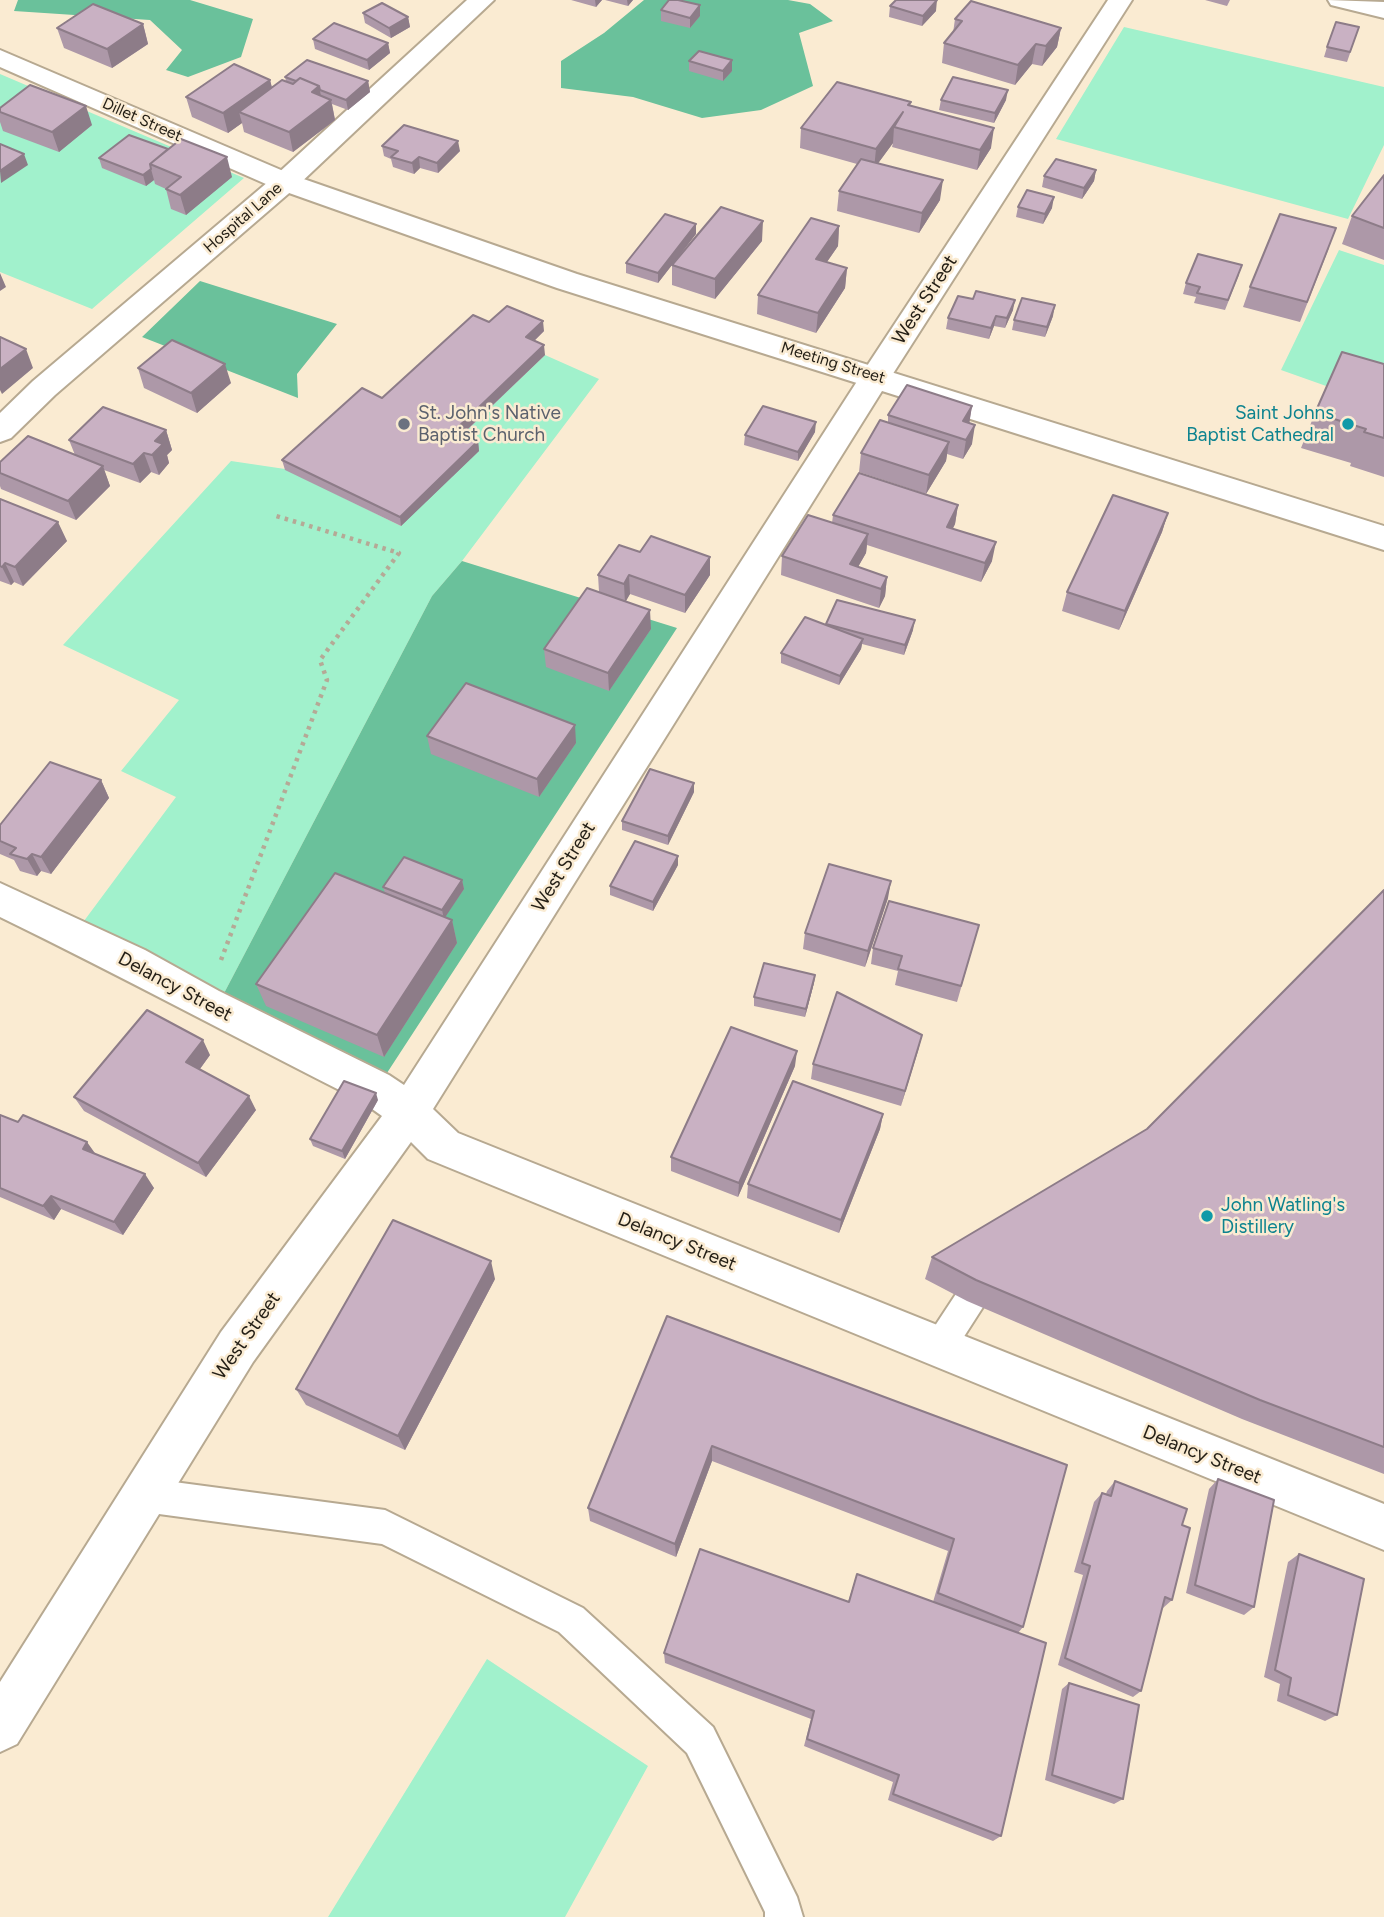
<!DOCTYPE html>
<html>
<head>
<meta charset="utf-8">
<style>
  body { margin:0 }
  canvas { display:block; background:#faebd2 }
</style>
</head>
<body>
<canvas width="1384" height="1917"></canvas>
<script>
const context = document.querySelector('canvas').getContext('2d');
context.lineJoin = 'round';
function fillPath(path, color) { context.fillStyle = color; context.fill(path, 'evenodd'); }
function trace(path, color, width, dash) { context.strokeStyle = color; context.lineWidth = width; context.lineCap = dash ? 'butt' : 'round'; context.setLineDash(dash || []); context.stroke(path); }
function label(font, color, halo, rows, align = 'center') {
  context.font = font + ' Figtree,sans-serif'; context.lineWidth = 5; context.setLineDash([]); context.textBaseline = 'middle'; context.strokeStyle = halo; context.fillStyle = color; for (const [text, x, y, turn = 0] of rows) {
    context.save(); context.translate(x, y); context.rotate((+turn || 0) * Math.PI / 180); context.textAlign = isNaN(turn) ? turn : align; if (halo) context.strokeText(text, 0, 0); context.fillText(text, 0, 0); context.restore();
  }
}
const green = new Path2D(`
  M1124,27l260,60v58l-36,74 -292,-80z
  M0,74l244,104 -152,131 -92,-37z
  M1339,250l45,15v135l-55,-13 -48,-17z
  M545,355l54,24 -137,182 -30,35 -211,403 -140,-74 95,-128 -55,-26 58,-71 -116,-55 168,-184 54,8 116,57 54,-85z
  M487,1659l161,107 -83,151h-237z`);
const forest = new Path2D(`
  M18,0h172l63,19 -12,38 -53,20 -22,-7 16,-20 -32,-30 -136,-9z
  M644,0h144l22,4 23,17 -34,12 14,53 -52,24 -59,8 -69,-21 -72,-9v-27l43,-28z
  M200,281l137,43 -40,50 1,24 -156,-61z
  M462,561l215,67 -292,448 -164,-77 211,-403z`);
const path = new Path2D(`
  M221,960l106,-280 -7,-20 79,-107 -126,-38`);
const lane = new Path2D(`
  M988,1257l11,5 5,10 -5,10 -50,78 -11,5 -11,-5 -5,-11 5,-11 50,-76z
  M144,1478l241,32 198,98 130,119 84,170 6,20h-38v-5l-78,-159 -128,-121 -177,-88 -238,-32 -12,-5 -5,-12 5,-12z`);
const street = new Path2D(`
  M467,0h27l-199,188 -240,207 -44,43 -11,4v-29l33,-32 242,-205z
  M1108,0h24l-245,383 -454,726 25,24 926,371v46l-956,-391 -17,-17 -158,220 -236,382 -17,8v-70l221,-350 161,-216 -21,-15c-121,-61 -240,-125 -361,-184v-34l145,67 74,41 170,84 15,10 461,-716z
  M1328,0l56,2v16l-53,-13z`);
const secondary = new Path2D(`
  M0,50l295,126 282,98 807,252v24l-827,-262 -282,-100 -275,-121z`);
const wall = new Path2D(`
  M571,0h31l-6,7z
  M605,0h28l-5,6z
  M1205,0h25l-3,6z
  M890,6l46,5 -14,15 -33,-9z
  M661,10l39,6 -10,12 -29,-7z
  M363,13l45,4 2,10 -19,11 -26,-15z
  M955,19l106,9 -4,19 -15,19 -10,-2 -17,21 -73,-22 2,-20 9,-10z
  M143,24l5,20 -36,24 -48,-20 -7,-20z
  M1359,27l-12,35 -23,-5 3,-10z
  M313,39l75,4 2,10 -21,17 -54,-21z
  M732,60v11l-9,10 -34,-10v-10z
  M285,77l83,4 2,11 -22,18 -16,-6 3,16 -42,32 -49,-20 -2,-9 -14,10 -36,-16 -6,-20 84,-17 2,8 14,-7z
  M941,100h65l-12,23 -55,-13z
  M911,102l-1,4 81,42 -14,22 -85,-23 1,-4 -15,20 62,37 -21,33 -82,-22 2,-20 18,-27 -57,-16 1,-20z
  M0,108l92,17 -33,27 -56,-21 -3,-9z
  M129,135l103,42 -46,38 -15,-6 -5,-20 -11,-5 -1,-4 -8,6 -44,-18 -3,-10z
  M382,146l78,5 -22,22 -18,-5 -6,6 -21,-7 -2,-8 -7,-3z
  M1096,170l-2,11 -12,18 -40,-12 2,-11z
  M1384,175v85l-42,-16 10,-28z
  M1018,207l34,1 -9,16 -27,-7z
  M839,226l-1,20 -11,16 20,6 -2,20 -29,45 -59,-19 1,-19z
  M696,234l-21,27 87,-20 -47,58 -43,-14v-20l-14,18 -32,-10v-10z
  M1329,248l-29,74 -57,-15 7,-20z
  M1239,275l-14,35 -31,-7 2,-6 -13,-3 3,-11z
  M1013,310l-8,18 -11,-2 -5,13 -43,-10 2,-11z
  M1053,316l-8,21 -33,-7 2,-10z
  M489,322l55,9 -10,10 11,14 -83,80 16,6 1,10 -78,75 -116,-56 -3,-10 100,-62z
  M1384,364v113l-34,-11 1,-3 -50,-15 14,-35z
  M138,368l93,15 -34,30 -53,-25z
  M972,406l-3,17 3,21 -9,15 -16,-5 -1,7 -20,33 -67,-22 2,-19 27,-31v-7z
  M166,430l6,20 -5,5 2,8 -10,12 -8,-3 -11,11 -36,-13 6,16 -34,34 -75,-31 -1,-3v-24l75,-7 -6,-15z
  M815,432l-17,29 -54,-16 1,-10z
  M0,499l67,42 -44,45 -9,-4 -3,3 -11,-4z
  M958,505l-3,19 -2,4 39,33 -11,21 -114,-37 -1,8 -8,14 29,10 -2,19 -6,12 -98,-33 1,-19 50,-33 1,-8z
  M1168,513l-6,19 -43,98 -57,-19 5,-19z
  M640,552l70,5v18l-25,38 -55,-19 -5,7 26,28 -42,62 -63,-24 -2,-18 55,-57 -1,-17z
  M826,624l87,6 -9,25 -42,-11 -1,5 -22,36 -58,-22v-10l45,-28z
  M427,736l149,7 -37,54 -108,-43z
  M101,780l8,18 -58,76 -10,-3 -4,5 -17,-5 -6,-11 -14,-6v-29z
  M694,792l-26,53 -46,-15v-9z
  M678,865l-25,46 -43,-16v-9z
  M462,880l2,9 -19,28 7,3 5,23 -73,114 -118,-51 -10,-22 129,-91 -2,-6z
  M1384,890v584l-142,-55 -275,-118 -42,-22 7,-22 215,-128z
  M888,898l-23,69 -62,-18 2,-16z
  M979,925l-22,77 -62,-17 3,-14 -27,-7 2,-16z
  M815,975l-1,8 -9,34 -51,-11v-9z
  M922,1035l-21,71 -90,-27 2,-15z
  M210,1055l-10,14 56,41 -50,67 -122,-66 -10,-14z
  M795,1066l-57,131 -67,-26v-14z
  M378,1100l-33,59 -32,-13 -3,-7z
  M883,1114l-3,15 -41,104 -92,-35 1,-14z
  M0,1115l96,39 58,34 -31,47 -62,-26 -7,11 -54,-23z
  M495,1279l-90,171 -99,-45 -10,-16z
  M667,1316l400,149 -44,162 -5,6 -17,203 -8,5 -105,-41 5,-18 -89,-36 7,-27 -146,-56 -1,-10 184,-51 9,-28 76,28 15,-51 -236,-90 -36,96 -86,-36 -2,-13z
  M1218,1479l36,128 -10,8 -58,-22 23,-104z
  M1115,1481l67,44 -10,75 -9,8h-1l-21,83 -8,6 -75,-32 25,-90 -9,-3 20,-70 8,-9 4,1 1,-3z
  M1299,1554l38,161 -12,6 -48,-20 3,-17 -16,-7 24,-115z
  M1069,1683l54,116 -9,5 -69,-24 17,-91z`);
const shadedWall = new Path2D(`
  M595,0h7l-6,7z
  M627,0h6l-5,6z
  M937,0l-1,11 -14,15 1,-10z
  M700,5v11l-10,12v-10z
  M408,17l2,10 -19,11 -2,-10z
  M143,24l5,20 -36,24 -5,-19z
  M1061,28l-4,19 -15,19 4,-20z
  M388,43l2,10 -21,17 -2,-10z
  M1036,44l-4,20 -17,21 3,-20z
  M732,60v11l-9,10v-10z
  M270,80l5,20 -36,12 3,11 -14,10 -5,-20z
  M368,81l2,11 -22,18 -2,-10z
  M319,86l4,20 8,-6 4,20 -42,32 -4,-20 23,-40z
  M1008,90l-2,10 -12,23 1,-10z
  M86,106l6,19 -33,27 -7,-20z
  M903,112l-9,15 -1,16 -19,26 2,-20z
  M994,128l-3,20 -14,22 3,-20z
  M458,141l2,10 -22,22 -1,-10z
  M24,154l4,11 -27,18 -1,-12z
  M227,157l5,20 -46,38 -6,-20z
  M419,157l1,11 -6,6 -2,-11z
  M151,169l3,11 -8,6 -3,-11z
  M1096,170l-2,11 -12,18 2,-11z
  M943,180l-3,20 -21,33 3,-20z
  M1054,197l-2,11 -9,16 2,-10z
  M763,221l-1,20 -47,58v-20z
  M696,224v10l-38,49v-10z
  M839,226l-1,20 -23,33 1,-20z
  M847,268l-2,20 -29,45 2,-20z
  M0,273l6,14 -6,4z
  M1015,300l-2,10 -8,18 2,-10z
  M1055,305l-2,11 -8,21 2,-10z
  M996,316l-2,10 -5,13 2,-11z
  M543,321l1,10 -17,17 -1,-11z
  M544,345l1,10 -90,86 -1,-10z
  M26,349l7,19 -31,26 -2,-4v-21z
  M225,364l6,19 -34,30 -6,-20z
  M972,406l-3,19 -9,15 3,-19z
  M816,422l-1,10 -17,29v-9z
  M975,425l-3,19 -9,15 3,-19z
  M166,430l6,20 -5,5 2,8 -10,12 -7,-20 3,-14z
  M478,441l1,10 -78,75 -1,-9z
  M949,442l-3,19 -20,33 3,-19z
  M144,453l7,19 -11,11 -7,-19z
  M103,466l7,20 -34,34 -8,-19z
  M958,505l-3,19 -11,22 3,-19z
  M1168,513l-6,19 -43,98 6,-19z
  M58,522l9,19 -44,45 -8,-19z
  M868,534l-2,19 -15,26 -1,-15z
  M996,542l-4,19 -11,21 4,-19z
  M710,557v18l-25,38v-18z
  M5,563l9,19 -3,3 -9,-18z
  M629,575l1,19 -5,9 -1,-19z
  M887,577l-2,19 -6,12 2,-19z
  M650,610l1,19 -42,62 -1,-18z
  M915,620l-2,10 -9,25 1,-10z
  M863,639l-2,10 -22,36 1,-9z
  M575,725l1,18 -37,54 -2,-18z
  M101,780l8,18 -58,76 -10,-17z
  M694,783v9l-26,53v-9z
  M32,854l9,17 -4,5 -10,-17z
  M678,856v9l-25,46v-9z
  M462,880l2,9 -20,30 -2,-9z
  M891,881l-3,17 -23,69 3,-16z
  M452,920l5,23 -73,114 -7,-22z
  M815,975l-1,8 -9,34 1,-8z
  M922,1035l-4,16 -17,55 4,-15z
  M203,1040l7,15 -16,22 -8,-15z
  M797,1051l-2,15 -57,131 1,-14z
  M376,1093l2,7 -33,59 -3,-8z
  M249,1096l7,14 -50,67 -8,-14z
  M883,1114l-3,15 -41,104 2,-13z
  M87,1142l10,14 -14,-7z
  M145,1174l9,14 -31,47 -9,-13z
  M51,1196l10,13 -7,11 -11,-14z
  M491,1261l4,18 -90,171 -7,-14z
  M712,1446v15l-36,96 -1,-13z`);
const building = new Path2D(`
  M669,0h9l22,5 -10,13 -29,-8z
  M896,0h41l-14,16 -33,-10z
  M971,1l90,27 -15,18 -10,-2 -18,21 -74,-22 18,-22 -7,-2z
  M382,3l26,14 -19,11 -26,-15z
  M93,4l50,20 -36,25 -50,-21z
  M1336,22l23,5 -9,25 -23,-5z
  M334,23l54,20 -21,17 -54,-21z
  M699,51l33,9 -9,11 -34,-10z
  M307,60l61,21 -22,19 -26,-10 -1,-4 -19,-8 -4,3 -11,-4z
  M234,64l36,16 -47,33 -37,-16z
  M953,77l55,13 -13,23 -54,-13z
  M300,78l19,8 -7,6 19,8 -42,32 -50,-20 43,-32 11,4z
  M837,82l74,20 -3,3 86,23 -14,22 -86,-23 9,-15 -27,37 -75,-21z
  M30,85l56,21 -34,26 -52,-20v-4z
  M404,125l54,16 -21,22 -18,-6 -7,6 -21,-6 7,-6 -16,-5z
  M129,135l39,14 -18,15 1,5 -8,6 -44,-17z
  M181,139l46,18 -47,38 -14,-6 15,-12 -31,-13z
  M0,144l24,10 -24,17z
  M861,159l82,21 -21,33 -83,-22z
  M1056,159l40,11 -12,18 -40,-12z
  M1384,175v53l-32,-12z
  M1027,190l27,7 -9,17 -27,-7z
  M721,207l42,14 -48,58 -43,-14z
  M665,214l31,10 -38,49 -32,-10z
  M1280,214l56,14 -29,74 -57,-15z
  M811,218l28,8 -23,33 31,9 -29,45 -60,-18z
  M1198,254l44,11 -14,35 -31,-7 3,-6 -14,-4z
  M976,291l39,9 -8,18 -11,-2 -5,12 -43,-10 10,-22 15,3z
  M1022,298l33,7 -8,22 -33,-7z
  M507,306l36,15 -17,16 18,8 -90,86 24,10 -78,76 -118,-57 80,-72 20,10 91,-83 16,7z
  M0,337l26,12 -26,20z
  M172,340l53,24 -34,29 -53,-25z
  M1342,352l42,12v74l-20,-6 2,-3 -51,-16z
  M907,385l65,21 -9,15 12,4 -9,15 -78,-25z
  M763,406l53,16 -18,30 -53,-17z
  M103,407l63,23 -11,11 8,3 -11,11 -8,-2 -11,11 -64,-24z
  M880,420l69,22 -20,33 -68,-22z
  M28,436l75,30 -35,35 -68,-28v-11z
  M859,473l99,32 -11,22 49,15 -11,21 -152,-48z
  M1113,495l55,18 -43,98 -58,-19z
  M0,499l58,23 -43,45 -10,-4 -3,4 -2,-1z
  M808,515l60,19 -18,30 37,13 -6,12 -99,-33z
  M651,536l59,21 -25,38 -56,-20 -5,9 -26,-9 21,-30 21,7z
  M587,588l63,22 -42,63 -64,-24z
  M837,600l78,20 -10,25 -79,-21z
  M805,617l58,22 -23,37 -59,-23z
  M466,683l109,42 -38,54 -110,-43z
  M50,762l51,18 -60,77 -9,-3 -5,5 -17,-5 6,-6 -16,-7v-16z
  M650,769l44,14 -26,53 -46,-15z
  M635,841l43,15 -25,46 -43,-16z
  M404,857l58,23 -20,30 -59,-23z
  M829,864l62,17 -23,70 -63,-18z
  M335,873l117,47 -75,115 -121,-51z
  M1384,890v557l-124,-47 -284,-120 -44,-23 215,-128z
  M889,901l90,24 -18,61 -63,-17 4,-13 -29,-8z
  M764,963l51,12 -9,34 -52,-12z
  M837,992l85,43 -17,56 -92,-27z
  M147,1010l56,30 -17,22 63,34 -51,67 -124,-66z
  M731,1027l66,24 -58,132 -68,-26z
  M344,1081l32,12 -34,58 -32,-12z
  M793,1081l90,33 -42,106 -93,-36z
  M0,1115l18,7 5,-7 64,27 -4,7 62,25 -31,48 -63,-26 -8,10 -43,-18z
  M393,1220l98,41 -93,175 -102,-47z
  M667,1316l400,149 -44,162 -85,-34 16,-54 -242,-93 -37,98 -87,-36z
  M1218,1479l56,21 -20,107 -59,-22z
  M1115,1481l72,28 -5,16 8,3 -18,72 -7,-3 -24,94 -76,-33 25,-92 -8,-3 20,-70 9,3z
  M700,1549l149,53 8,-28 189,69 -45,193 -108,-42 6,-19 -92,-36 7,-28 -150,-58z
  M1299,1554l65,25 -27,136 -49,-20 3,-17 -16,-8z
  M1069,1683l70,22 -16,94 -71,-24z`);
const markers = [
  [404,424,7,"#6b7280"],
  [1348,424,7,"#0f9aa8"],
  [1207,1216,7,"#0f9aa8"]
];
const farStreetnames = [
  ["Dillet Street",142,120,24],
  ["Hospital Lane",243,218,-41],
  ["Meeting Street",833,363,17]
];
const streetNames = [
  ["West Street",925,300,-57],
  ["West Street",564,867,-58],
  ["Delancy Street",175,987,28],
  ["Delancy Street",677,1242,22],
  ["West Street",247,1336,-55],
  ["Delancy Street",1202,1455,22]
];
const worshipNames = [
  ["St. John's Native",418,413],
  ["Baptist Church",418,435]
];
const cultureNames = [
  ["Saint Johns",1334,413],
  ["Baptist Cathedral",1334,435],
  ["John Watling's",1221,1205,"left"],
  ["Distillery",1221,1227,"left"]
];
fillPath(green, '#a1f1cc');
fillPath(forest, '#6ac19b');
trace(lane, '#b7a991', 4);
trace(street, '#b7a991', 4);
trace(secondary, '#b7a991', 4);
trace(path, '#b5a996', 4.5, [3.5, 5]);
fillPath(lane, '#fff');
fillPath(street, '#fff');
fillPath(secondary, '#fff');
fillPath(wall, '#ad98a8');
fillPath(shadedWall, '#8d7c88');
fillPath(building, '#c9b1c3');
trace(building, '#8d7c88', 2);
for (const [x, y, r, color] of markers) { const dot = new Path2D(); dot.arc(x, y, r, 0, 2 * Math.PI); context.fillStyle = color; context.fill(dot); trace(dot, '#faebd2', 2.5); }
label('16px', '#231e15', '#faebd2', farStreetnames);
label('19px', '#231e15', '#faebd2', streetNames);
label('19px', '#5b616d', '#faebd2', worshipNames, 'left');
label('19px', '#0d838f', '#faebd2', cultureNames, 'right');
</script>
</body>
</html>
